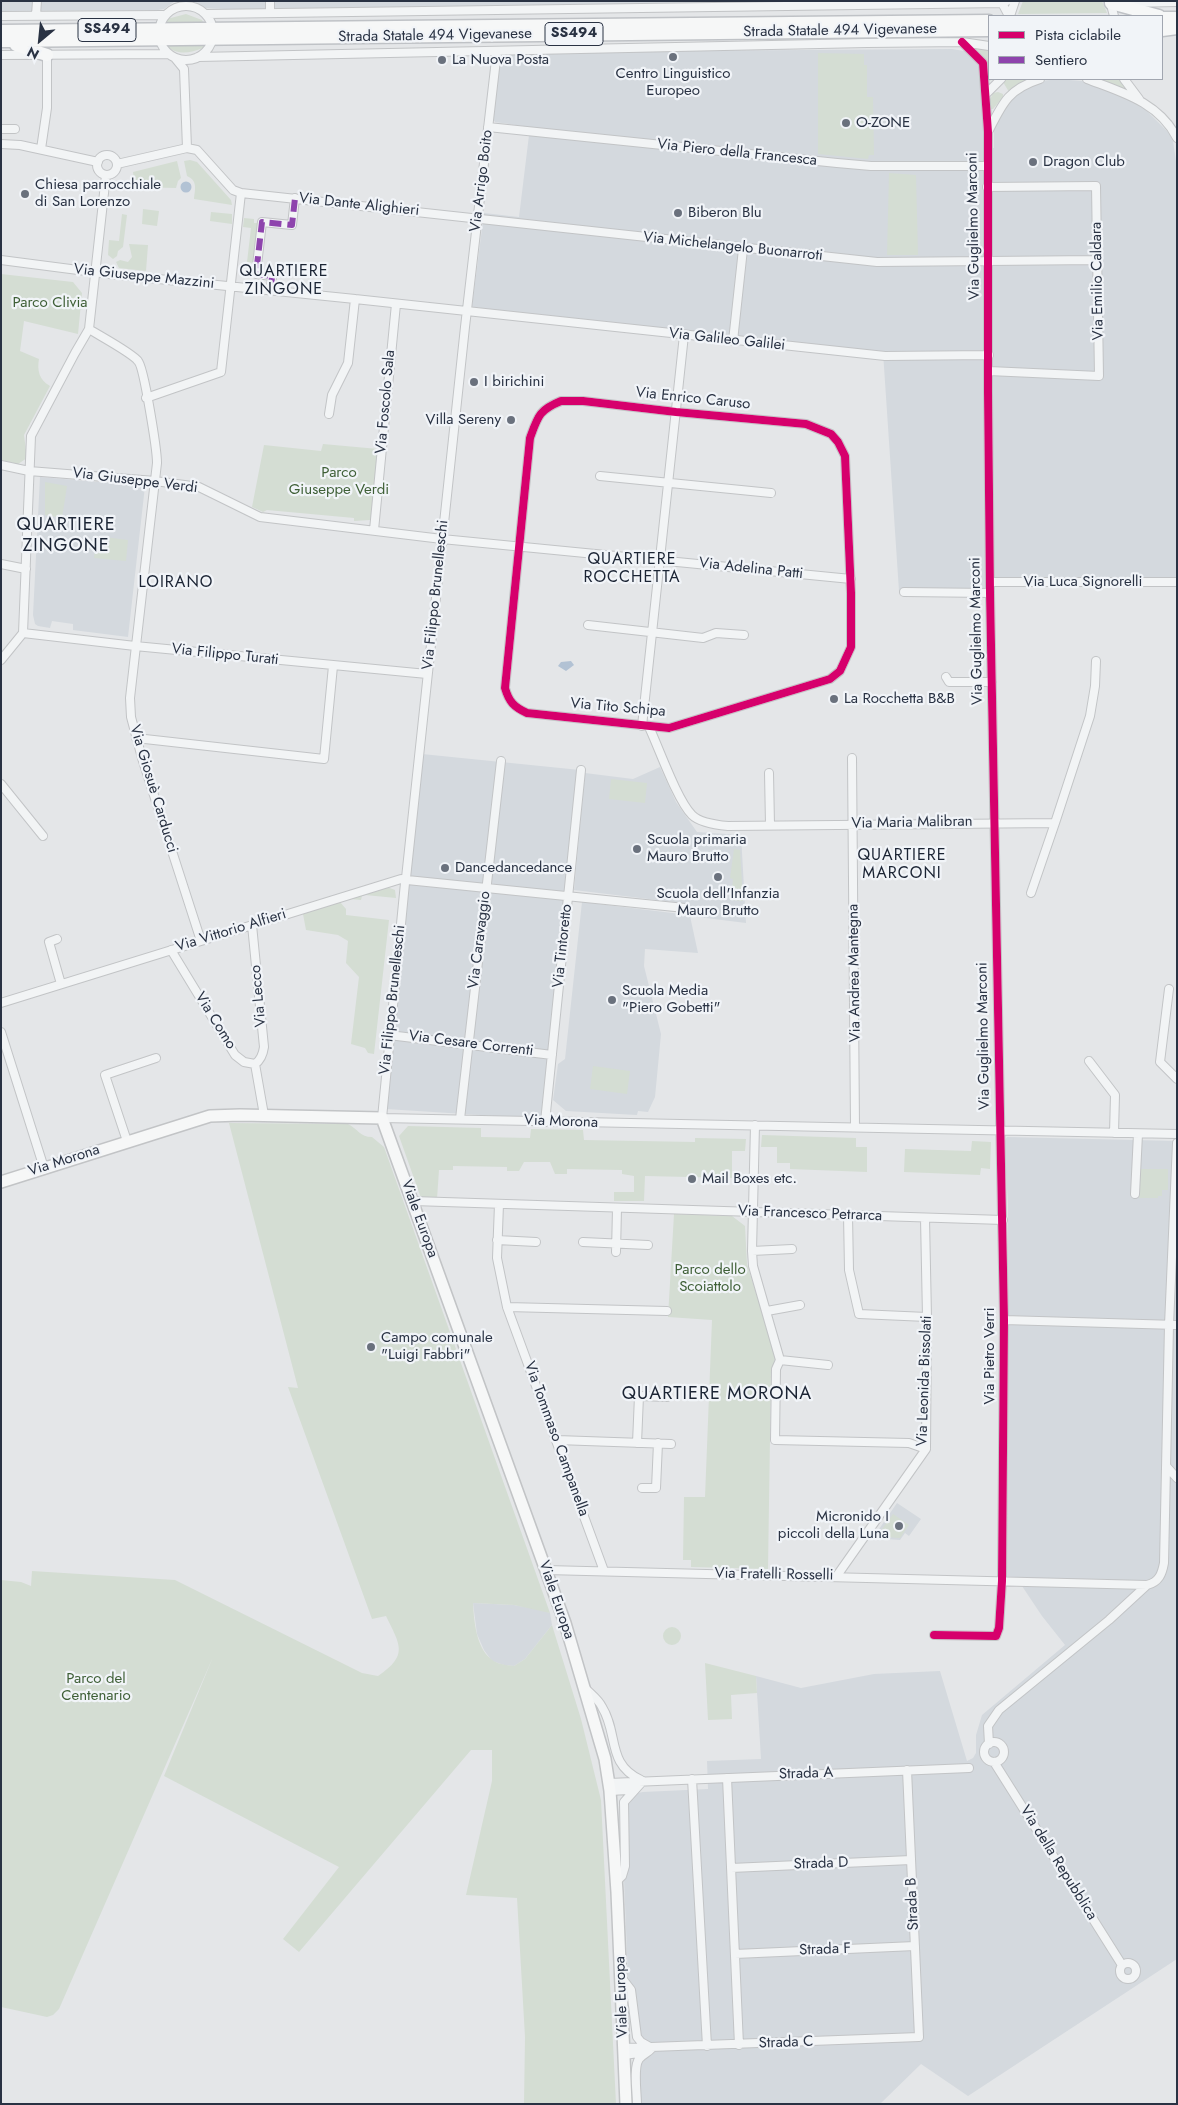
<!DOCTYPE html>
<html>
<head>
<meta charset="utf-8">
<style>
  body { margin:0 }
  #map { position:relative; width:1178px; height:2105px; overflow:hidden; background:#e4e6e8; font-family:Jost,sans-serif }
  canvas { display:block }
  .frame { position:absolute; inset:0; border:2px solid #293243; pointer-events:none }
  .legend { position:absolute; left:988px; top:15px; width:175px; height:65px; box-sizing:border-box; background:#f1f4f8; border:1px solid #a1a6b0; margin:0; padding:6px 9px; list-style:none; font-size:15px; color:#293243 }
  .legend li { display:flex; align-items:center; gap:10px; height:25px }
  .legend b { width:25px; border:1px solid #a1a6b0 }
  .north { position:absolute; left:15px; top:15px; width:50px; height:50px; -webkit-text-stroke:4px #f1f4f8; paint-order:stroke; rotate:208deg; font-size:14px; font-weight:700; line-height:20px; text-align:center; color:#293243 }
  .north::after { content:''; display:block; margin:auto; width:18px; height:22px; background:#293243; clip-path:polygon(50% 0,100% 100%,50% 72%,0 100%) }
</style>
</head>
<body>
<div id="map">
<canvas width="1178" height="2105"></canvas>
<div class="frame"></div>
<ul class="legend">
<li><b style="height:6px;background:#d6006c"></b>Pista ciclabile</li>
<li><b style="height:6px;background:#8e44ad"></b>Sentiero</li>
</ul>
<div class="north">N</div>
</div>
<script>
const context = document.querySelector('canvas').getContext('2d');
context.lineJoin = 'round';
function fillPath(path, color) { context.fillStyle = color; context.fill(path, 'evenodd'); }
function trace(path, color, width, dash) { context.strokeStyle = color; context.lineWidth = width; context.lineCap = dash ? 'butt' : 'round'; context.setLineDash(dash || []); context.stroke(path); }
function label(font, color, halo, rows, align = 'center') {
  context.font = font + ' Jost,sans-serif'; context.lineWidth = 4.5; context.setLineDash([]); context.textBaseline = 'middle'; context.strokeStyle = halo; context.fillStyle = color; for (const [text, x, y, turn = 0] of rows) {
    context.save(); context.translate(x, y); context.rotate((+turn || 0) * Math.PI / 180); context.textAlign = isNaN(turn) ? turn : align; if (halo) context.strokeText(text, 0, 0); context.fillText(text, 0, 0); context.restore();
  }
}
const built = new Path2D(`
  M1,1h174l-11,8 -6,1 -157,1z
  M193,1h758l-685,10 -63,-3z
  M952,49l18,3 6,6 6,13 3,77h9v-22l18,-30 23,-14 22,-3 25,2 14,3 47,23 25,25 5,9 4,27v411l-191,1v11h-87l-16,-239 -411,-45 12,-94 35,4 11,-90 -35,-5 -2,-3 8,-67z
  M40,477l105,9 -17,151 -55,-7v-6l-21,-3 -2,7 -12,-2 -3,-2 -2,-9z
  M422,754l158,16 -37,349 -157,-10z
  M660,767l16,35 21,30 44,3 5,88 -56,-7 8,37 -53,-4 -1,17 17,68 -6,63 -7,15 -10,-1 -1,4 -71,-4 -13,-11 5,-36 7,-5 17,-157 107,13 1,-11 -116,-14 11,-117 48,6z
  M1007,1137l170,4v818l-209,137 -47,-32 -41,40h-239l-8,-115 -5,-12 -4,-98 5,-11 -3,-62 4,-7 7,-6 6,-1 65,-3 -1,-28 54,-2 -5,-83 45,12 73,-14 66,-3 27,90 6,-3 3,-5v-18l6,-20 83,-70 -23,-29 -20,-30 -15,-1 1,-382 -4,-61z
  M897,1503l24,16 -12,17 -4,-3 -5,7 -14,-1 -9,-7z
  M473,1603l41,2 28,5 8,3 2,12 -27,34 -11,7 -10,-1 -12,-4 -8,-11 -7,-16z`);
const green = new Path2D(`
  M1023,1h79l5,12 -89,1z
  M186,14l16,6 2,4h-39l2,-5z
  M205,44l-2,4c-13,5 -27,8 -37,-3z
  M974,47l15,2v30h6l-6,2c0,-15 -3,-25 -15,-34z
  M818,53l46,1v11h3v32h6l1,58h-5l-1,4 -50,-5z
  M1006,79h26l-23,13 -6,-10z
  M1094,79h27l9,14z
  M998,92l5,2v3l-10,12h-3l-1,-7 4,-9z
  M190,160l7,2 34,38 1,5 -38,-6c1,-10 4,-18 -7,-23l-3,-15z
  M177,161l4,17 -3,3 -2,7 -41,-1 -2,-15z
  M889,173l27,2 2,80h-31z
  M143,209l16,2 -2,15 -15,-2z
  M211,212l21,2v10l-22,-3z
  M122,214l5,1 -4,32 -5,4 -1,5 -4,3 -5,-4 1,-15 10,1z
  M244,218l10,1v4h5l-5,40 -7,-1 4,-34 -8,-1z
  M129,244l19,1 -2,26 -27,-3 -3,-6 4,-2 8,2 4,-5z
  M1,274l72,8 9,11 -4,41 -54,-13 -4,30 19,8c-2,11 0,21 11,27l-26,49 3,23 -9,6 -17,-4z
  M323,444l55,5 -6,68 -2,3 -16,1v-3l-87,-8 -4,2 -11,-5 12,-62 57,6z
  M45,482l22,4 -5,32 -17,-3z
  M96,536l32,4 -2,21 -32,-3z
  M611,779l36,4 -2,20 -36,-4z
  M734,849l6,1 3,51 -12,-1 2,-21 -3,-1z
  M387,887l8,3 1,8 -31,-3 -3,1 -1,4 -11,-1z
  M340,902l6,7v6l43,5 -15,134 -6,-1 -3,-5 -14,-4 8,-67 -13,-14 2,-22 -10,-6 -32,-5 -3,-16z
  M593,1066l37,5 -3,23 -37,-5z
  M229,1123l119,1c10,5 12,13 24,13l12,10 166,466 -36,-8 -41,-2c1,18 3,44 18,56 5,5 15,6 23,7l11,-7 27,-34 29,94 20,81 15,304h-92l1,-67 -8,-139 -51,-3 26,-114v-31h-21l-172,202 -16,-13 56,-72 -175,-91 49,-119 -154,352 -6,6 -6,2 -46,-10v-427l20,2 10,4 1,-15 143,9 187,93 16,3c31,-21 22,-31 8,-60l-14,3 -84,-232 10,1z
  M408,1126l73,2v9l49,1 1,-9 52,1 1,10 111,2v-4l51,1 -1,12h-13v27l-87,-2 -1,25h-30v-9h20v-16l-12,-2v-4l-55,-1v5h-12l-5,-12h-26l-5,9h-12v-4l-54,-1v4h-14l-2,29 -16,-1 -22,-62z
  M762,1135l94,3v9h11v25l-77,-3v-6h-13v-16h-16z
  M972,1141l19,1 -1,27 -9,-1 -1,7 -76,-3 1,-23 66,2z
  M1140,1169h28v21h-6v6h-4v2h-19z
  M674,1214l58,2 13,10 2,38 29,93 -5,14 -3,198 -77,-2v-7h-8l1,-63h21l7,-177 -44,-3z
  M893,1514l16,11 -9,13 -14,-1 -6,-5z
  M663 1636a9 9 0 1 1 18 0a9 9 0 1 1-18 0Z
  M705,1663l51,13 1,17 -26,2 1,24 -24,1z`);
const water = new Path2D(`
  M180.5 187a5.5 5.5 0 1 1 11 0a5.5 5.5 0 1 1-11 0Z
  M571,661l3,4 -8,6 -8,-5 3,-4z`);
const street = new Path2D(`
  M1001,1l8,15
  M1110,1l4,15
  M1125,3l52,-1
  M159 33a27 27 0 1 1 54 0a27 27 0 1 1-54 0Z
  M270,12v-11
  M207,14l796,-11 4,-2
  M36,15l1,-14
  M1,16l162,-1
  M1010,16l5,-15
  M1,55l167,-1
  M198,57l669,-14 95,-1 27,4
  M175,58l9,11 3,79
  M1087,79c34,13 72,23 90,59
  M1124,79l15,20
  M986,94l15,-15
  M488,127l349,36 34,3h116
  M1,129h14
  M989,130c14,-28 20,-41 51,-51
  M1,144l19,1 78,17
  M41,149l6,-41v-53
  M97 165a10 10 0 1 1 20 0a10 10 0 1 1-20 0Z
  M117,164l70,-16 10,2 36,40 8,3 636,69 220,-2
  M987,187l109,-1 3,190 -110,-5
  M1,260l108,14 246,25 530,57 104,-1
  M271,290l1,-14 -16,-2 6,-52 30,3 3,-27
  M89,329c11,7 43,24 49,32 6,6 19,89 19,102l-27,235 1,19 11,41 59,183
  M733,341l10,-92
  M146,398l75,-26 20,-179
  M561,401h22l93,11 130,12 25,10 7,8 7,14 6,137v54l-11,24 -10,8 -161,49 -142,-15c-13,-6 -18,-11 -22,-25l25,-250c8,-22 9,-28 31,-37z
  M329,414l3,-19 16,-32 7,-64
  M1,465l28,6 126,10 44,6 61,30 182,22 409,40
  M600,476l171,17
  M374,530l22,-226
  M1,564l25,5
  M990,582h187
  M904,592l86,1
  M588,625l115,13 13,-5 28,2
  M23,633l112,13 292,28
  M1,660l22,-27 8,-197 44,-83 14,-24 17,-154
  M946,677l3,5h43
  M642,726l42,-391
  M649,727c10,21 28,73 43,88 8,8 25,10 36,11l327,-3 35,-107 5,-30 1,-25
  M136,738l188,21 9,-93
  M852,758l3,369
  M769,773l1,52
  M1,784l42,52
  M406,878l59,-551 32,-276
  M407,880l278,28
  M405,883l-23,235 795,16
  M1031,893l24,-70
  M252,925l12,122c-1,7 -3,13 -9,17
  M57,939l-8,3 12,42
  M171,950l64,105 9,7 11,2
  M1169,989l-9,73 17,17
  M1,1003l400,-124
  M1,1032l43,136
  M389,1035l163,20
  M1089,1061l26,34 -1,38
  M255,1064l9,51
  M460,1119l41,-358
  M545,1122l36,-352
  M755,1125l-3,126 1,15 27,94 -4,9 -1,71 134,3 17,6
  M127,1141l-22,-66 51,-17
  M1135,1194l3,-60
  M413,1201l590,19
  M499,1204l-2,54 10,49 97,264
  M848,1215l1,55 10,44 68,3
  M497,1240l39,2
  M583,1242l65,3
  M752,1251l40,-2
  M616,1252l1,-44
  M507,1307l160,4
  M767,1311l33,-6
  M1004,1320l173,5
  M780,1360l48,5
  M557,1440l114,4
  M637,1443l2,-47 28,1
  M1167,1467l10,11
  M642,1488h14l2,-45
  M546,1570l601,15c12,-3 15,-11 17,-22l5,-238 8,-182
  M836,1577l90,-128 1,-132 -2,-99
  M934,1635l62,1 3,-8 3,-47 2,-261 -14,-727 -2,-201v-260l-5,-69 -21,-21
  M586,1689c6,6 13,11 16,18 17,27 4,57 39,73
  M984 1752a10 10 0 1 1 20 0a10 10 0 1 1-20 0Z
  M989,1744l-1,-18 11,-16 110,-90 38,-35
  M994,1762l128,203
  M727,1778l12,267
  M692,1779l15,267
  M609,1783l360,-15
  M610,1791l18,-1 7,-3
  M731,1868l180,-8
  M617,1881l5,-5 3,-10 -1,-64 19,-21
  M735,1954l180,-8
  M1120 1971a8 8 0 1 1 16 0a8 8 0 1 1-16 0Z
  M621,1977l10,13 6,47 4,5 9,5
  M624,2048l295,-11 -12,-267
  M624,2055l22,-3
  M637,2104c0,-11 -4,-37 2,-45 4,-5 9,-6 13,-11`);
const secondary = new Path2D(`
  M1,1182l209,-66 30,-1 142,3 183,505 40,136 5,32 7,101 9,212`);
const primary = new Path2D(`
  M1111,3l48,13
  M1162,18h15
  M1162,30l15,-2
  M1,31l988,-10
  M1,41l988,-11
  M16,45l31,10`);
const quiet = new Path2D(`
  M271,290l1,-14 -16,-2 6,-52 30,3 3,-27`);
const cycleway = new Path2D(`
  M561,401h22l93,11 130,12 25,10 7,8 7,14 6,137v54l-11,24 -10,8 -161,49 -142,-15c-13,-6 -18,-11 -22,-25l25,-250c8,-22 9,-28 31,-37z
  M934,1635l62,1 3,-8 3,-47 2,-261 -14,-727 -2,-201v-260l-5,-69 -21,-21`);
const markers = [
  [673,57,5,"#6a717d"],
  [442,60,5,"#6a717d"],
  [846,123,5,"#6a717d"],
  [1033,162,5,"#6a717d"],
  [25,194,5,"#6a717d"],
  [678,213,5,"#6a717d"],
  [474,382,5,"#6a717d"],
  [511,420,5,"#6a717d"],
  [834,699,5,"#6a717d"],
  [637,849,5,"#6a717d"],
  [445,868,5,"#6a717d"],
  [718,877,5,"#6a717d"],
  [612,1000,5,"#6a717d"],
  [692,1179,5,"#6a717d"],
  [371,1347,5,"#6a717d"],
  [899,1526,5,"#6a717d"]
];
const shields = [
  [107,30,58],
  [574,34,58]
];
const shieldNames = [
  ["SS494",107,30],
  ["SS494",574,34]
];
const streetNames = [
  ["Strada Statale 494 Vigevanese",840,31,-1],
  ["Strada Statale 494 Vigevanese",435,36,-1],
  ["Via Piero della Francesca",737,153,6],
  ["Via Arrigo Boito",482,181,-83],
  ["Via Dante Alighieri",359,205,6],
  ["Via Guglielmo Marconi",974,226,-91],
  ["Via Michelangelo Buonarroti",733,247,6],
  ["Via Giuseppe Mazzini",144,277,6],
  ["Via Emilio Caldara",1098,281,-91],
  ["Via Galileo Galilei",727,340,6],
  ["Via Enrico Caruso",693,399,6],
  ["Via Foscolo Sala",386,402,-85],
  ["Via Giuseppe Verdi",135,481,7],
  ["Via Adelina Patti",751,569,6],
  ["Via Luca Signorelli",1083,582],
  ["Via Filippo Brunelleschi",436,595,-84],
  ["Via Guglielmo Marconi",977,631,-91],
  ["Via Filippo Turati",225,655,6],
  ["Via Tito Schipa",618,708,5],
  ["Via Giosuè Carducci",153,789,73],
  ["Via Maria Malibran",912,823,-1],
  ["Via Vittorio Alfieri",231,931,-17],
  ["Via Caravaggio",480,940,-83],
  ["Via Tintoretto",563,946,-84],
  ["Via Andrea Mantegna",855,973,-91],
  ["Via Lecco",259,996,-95],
  ["Via Filippo Brunelleschi",393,1000,-84],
  ["Via Como",215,1021,58],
  ["Via Guglielmo Marconi",984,1036,-91],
  ["Via Cesare Correnti",471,1044,7],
  ["Via Morona",561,1122,2],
  ["Via Morona",64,1161,-18],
  ["Via Francesco Petrarca",810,1214,2],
  ["Viale Europa",419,1219,70],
  ["Via Pietro Verri",990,1356,-90],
  ["Via Leonida Bissolati",925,1381,-88],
  ["Via Tommaso Campanella",556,1439,70],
  ["Via Fratelli Rosselli",774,1575,1],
  ["Viale Europa",556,1600,71],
  ["Strada A",806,1774,-2],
  ["Via della Repubblica",1058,1863,58],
  ["Strada D",821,1864,-2],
  ["Strada B",913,1904,-93],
  ["Strada F",825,1950,-2],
  ["Viale Europa",622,1997,-92],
  ["Strada C",786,2043,-2]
];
const poiNames = [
  ["La Nuova Posta",452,60],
  ["Centro Linguistico",673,74,"center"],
  ["Europeo",673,91,"center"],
  ["O-ZONE",856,123],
  ["Dragon Club",1043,162],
  ["Chiesa parrocchiale",35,185],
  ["di San Lorenzo",35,202],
  ["Biberon Blu",688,213],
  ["I birichini",484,382],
  ["Villa Sereny",501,420,"right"],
  ["La Rocchetta B&B",844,699],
  ["Scuola primaria",647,840],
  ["Mauro Brutto",647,857],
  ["Dancedancedance",455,868],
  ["Scuola dell'Infanzia",718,894,"center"],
  ["Mauro Brutto",718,911,"center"],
  ["Scuola Media",622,991],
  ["\"Piero Gobetti\"",622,1008],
  ["Mail Boxes etc.",702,1179],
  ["Campo comunale",381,1338],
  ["\"Luigi Fabbri\"",381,1355],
  ["Micronido I",889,1517,"right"],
  ["piccoli della Luna",889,1534,"right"]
];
const parkNames = [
  ["Parco Clivia",50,303],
  ["Parco",339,473],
  ["Giuseppe Verdi",339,490],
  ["Parco dello",710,1270],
  ["Scoiattolo",710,1287],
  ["Parco del",96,1679],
  ["Centenario",96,1696]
];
const neighbourhoodNames = [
  ["QUARTIERE",284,272],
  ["ZINGONE",284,290],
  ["QUARTIERE",632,560],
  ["ROCCHETTA",632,578],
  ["LOIRANO",176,583],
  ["QUARTIERE",902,856],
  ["MARCONI",902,874]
];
const quarterNames = [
  ["QUARTIERE",66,526],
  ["ZINGONE",66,547],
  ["QUARTIERE MORONA",717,1395]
];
fillPath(built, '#d4d9de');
fillPath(green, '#d4ddd3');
fillPath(water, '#b2c2d4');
trace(street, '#c2c4c6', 10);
trace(secondary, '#c2c4c6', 14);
trace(primary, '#bfc2c6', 15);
trace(street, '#f2f4f5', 8);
trace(secondary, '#f6f7f7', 11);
trace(primary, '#f6f7f7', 12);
trace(quiet, '#8e44ad', 6, [12, 6]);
trace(cycleway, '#d6006c', 8);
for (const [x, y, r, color] of markers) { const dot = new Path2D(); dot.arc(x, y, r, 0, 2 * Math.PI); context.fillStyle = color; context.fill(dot); trace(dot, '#f1f4f8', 2); }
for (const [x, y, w] of shields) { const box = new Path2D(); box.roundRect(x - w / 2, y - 11.5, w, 23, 4); context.fillStyle = '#f1f4f8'; context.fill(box); trace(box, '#293243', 1); }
label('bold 14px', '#293243', null, shieldNames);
label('15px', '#293243', '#f1f4f8', streetNames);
label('15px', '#293243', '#f1f4f8', poiNames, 'left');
label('15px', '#3e5f36', '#f1f4f8', parkNames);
context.letterSpacing = '1px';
label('16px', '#1b2434', '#f1f4f8', neighbourhoodNames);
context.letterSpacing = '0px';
context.letterSpacing = '1px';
label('18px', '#1b2434', '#f1f4f8', quarterNames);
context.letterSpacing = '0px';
</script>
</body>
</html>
